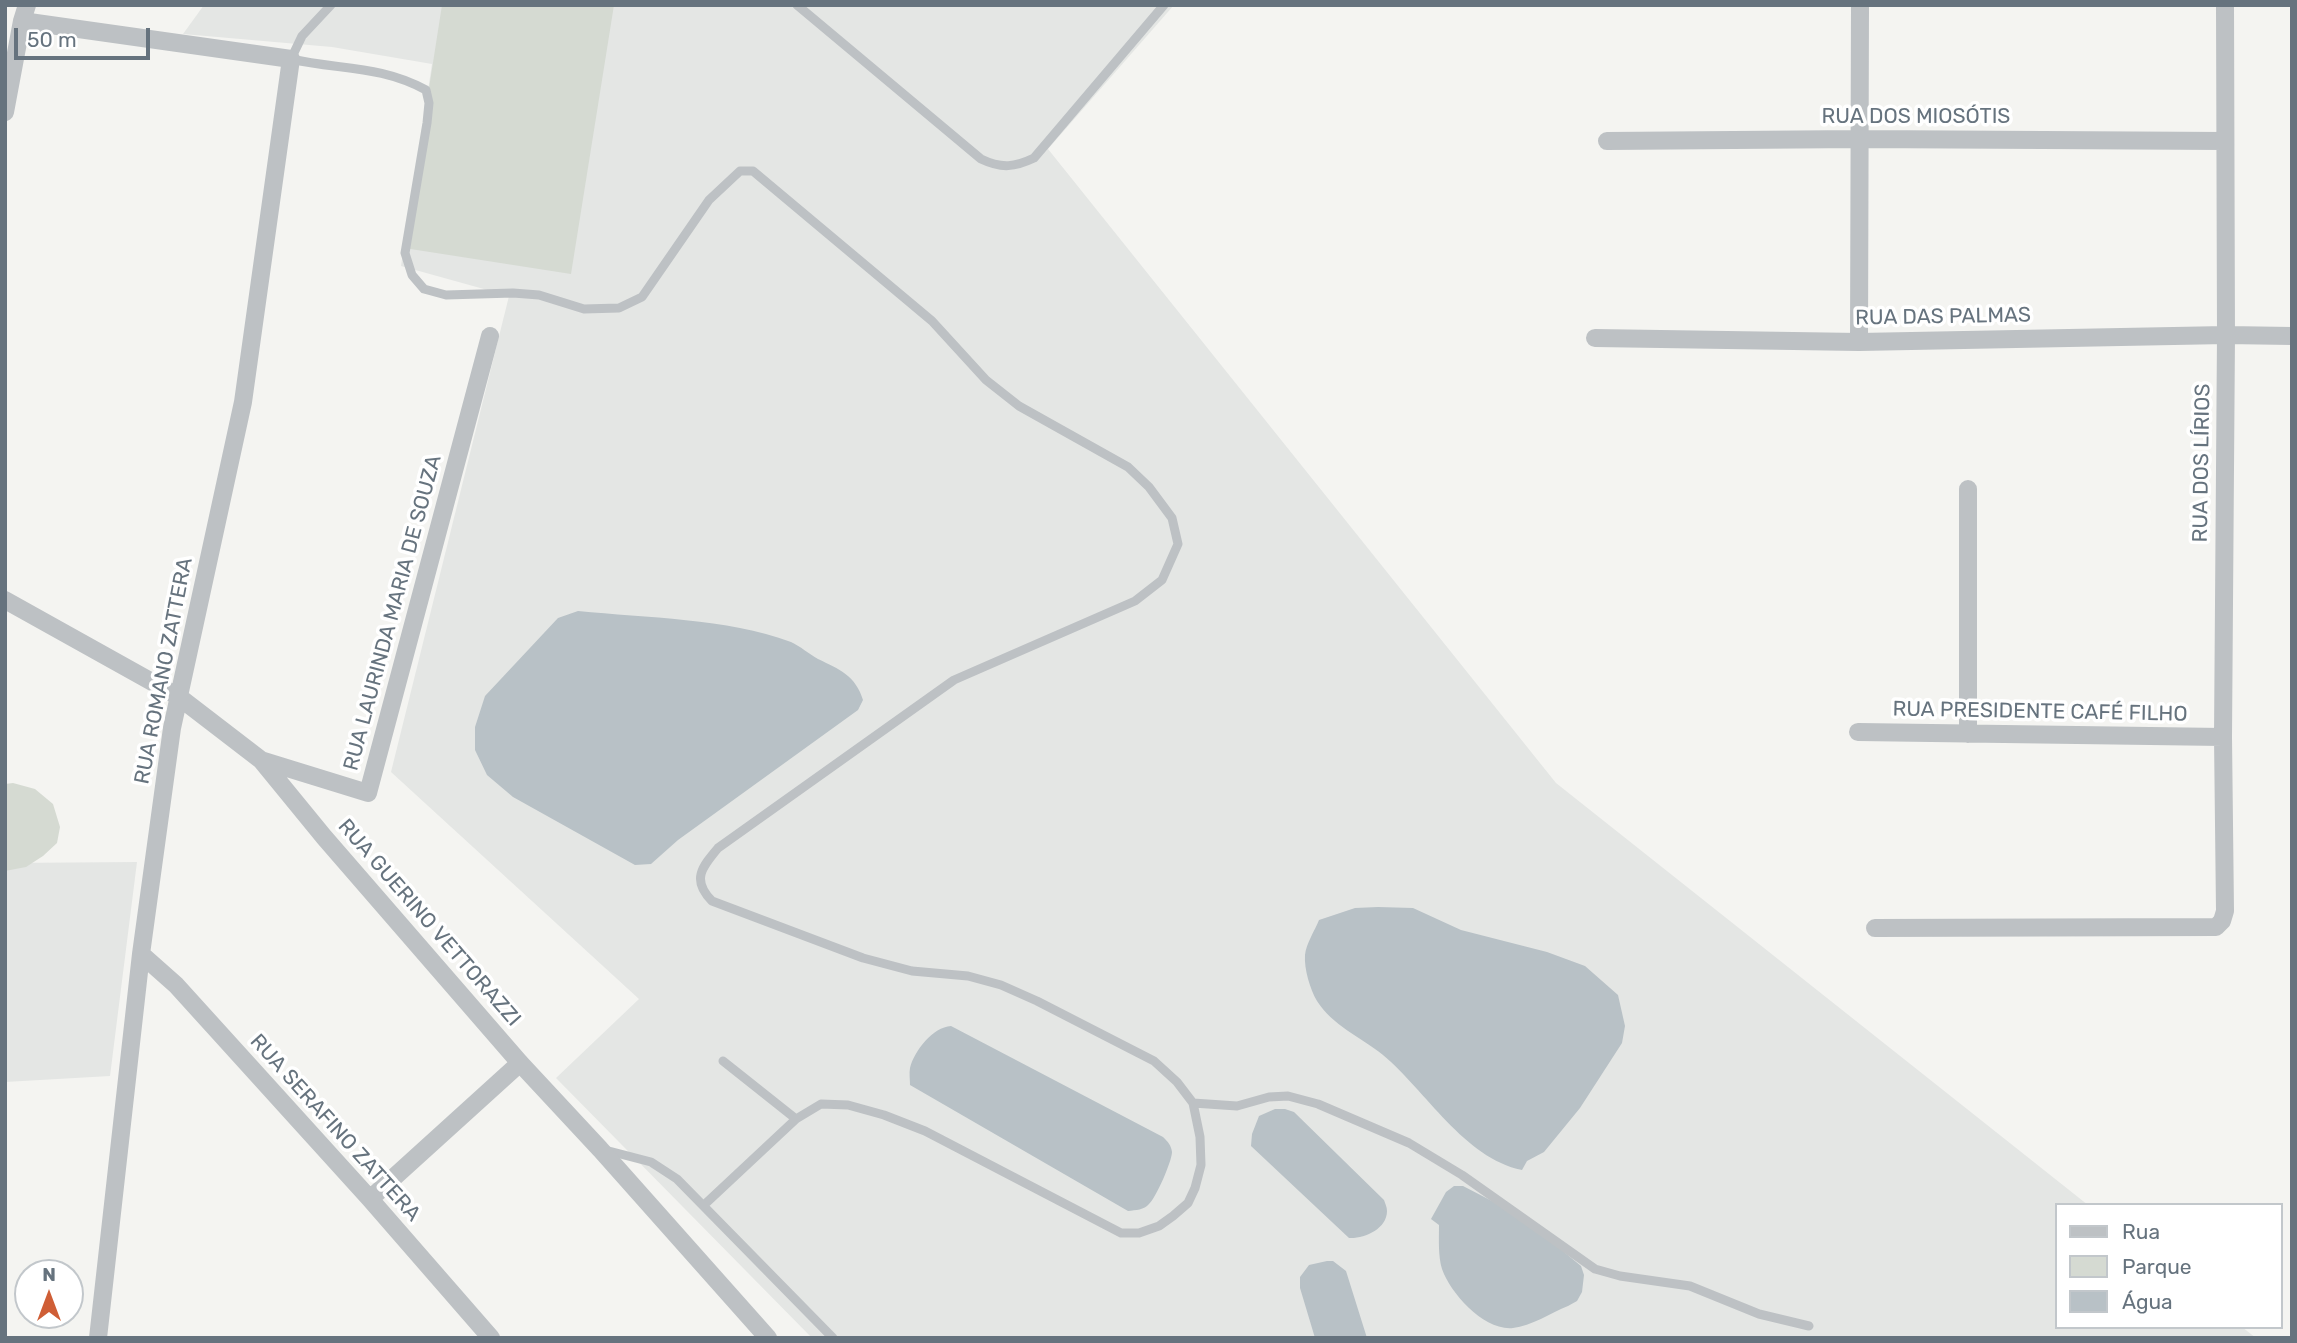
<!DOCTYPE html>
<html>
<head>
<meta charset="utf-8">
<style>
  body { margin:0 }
  #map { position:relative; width:2297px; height:1343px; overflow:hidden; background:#f4f4f1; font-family:Rubik,sans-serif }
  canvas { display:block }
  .frame { position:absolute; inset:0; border:7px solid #66737e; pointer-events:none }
  .legend { position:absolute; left:2055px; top:1203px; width:228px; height:126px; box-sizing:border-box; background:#fff; border:2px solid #c2c7cb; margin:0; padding:9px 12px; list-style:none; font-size:21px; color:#66737e }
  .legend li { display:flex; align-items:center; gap:14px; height:35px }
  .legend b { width:35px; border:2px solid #c2c7cb }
  .north { position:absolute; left:14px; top:1259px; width:70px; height:70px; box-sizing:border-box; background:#fff; border:2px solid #c2c7cb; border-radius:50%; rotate:0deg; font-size:19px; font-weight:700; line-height:28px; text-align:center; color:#66737e }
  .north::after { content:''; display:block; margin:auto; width:24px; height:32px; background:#cf5e36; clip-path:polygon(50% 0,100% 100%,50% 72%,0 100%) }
  .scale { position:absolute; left:14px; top:28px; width:136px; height:32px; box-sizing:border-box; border:4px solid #66737e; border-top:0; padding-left:9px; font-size:21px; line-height:24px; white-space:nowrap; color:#66737e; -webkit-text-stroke:5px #fff; paint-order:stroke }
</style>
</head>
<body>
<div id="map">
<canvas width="2297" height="1343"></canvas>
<div class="frame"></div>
<ul class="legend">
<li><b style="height:9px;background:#bdc1c4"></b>Rua</li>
<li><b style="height:19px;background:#d5dad2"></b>Parque</li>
<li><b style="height:19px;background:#b8c1c6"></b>Água</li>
</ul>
<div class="north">N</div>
<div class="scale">50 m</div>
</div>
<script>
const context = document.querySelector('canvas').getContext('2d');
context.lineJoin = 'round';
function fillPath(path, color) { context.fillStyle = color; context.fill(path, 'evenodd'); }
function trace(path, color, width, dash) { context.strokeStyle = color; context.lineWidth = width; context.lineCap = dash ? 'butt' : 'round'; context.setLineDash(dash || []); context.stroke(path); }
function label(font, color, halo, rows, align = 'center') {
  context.font = font + ' Rubik,sans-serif'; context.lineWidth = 7; context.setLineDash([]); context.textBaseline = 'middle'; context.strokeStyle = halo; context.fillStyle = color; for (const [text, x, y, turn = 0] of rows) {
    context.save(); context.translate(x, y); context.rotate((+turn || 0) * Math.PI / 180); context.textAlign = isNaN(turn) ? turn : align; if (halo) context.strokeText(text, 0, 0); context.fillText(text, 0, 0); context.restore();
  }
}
const built = new Path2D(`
  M204,5h970l-126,144 508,634 532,422h-31v122h185l14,11h-1444l-256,-260 83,-79 -248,-227 118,-476 -108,-30 31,-202 -100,-17 -149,-13z
  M137,862l-27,214 -105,6v-219z`);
const green = new Path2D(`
  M442,5h172l-43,269 -167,-26z
  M13,783l22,6 18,15 7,23 -3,16 -14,13 -17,11 -21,4v-87z`);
const water = new Path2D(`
  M578,611c69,7 148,7 213,31 9,4 18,12 27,17 21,10 38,17 45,41l-5,10 -180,130 -27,24 -16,1 -122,-68 -26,-22 -12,-25v-23l10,-31 73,-78z
  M1378,907l35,1 48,22 86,22 38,14 33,29 7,31 -3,17 -42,65 -36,44 -17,9 -5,9c-58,-12 -96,-79 -139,-115 -21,-17 -51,-30 -66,-54 -7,-12 -13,-32 -12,-46 1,-11 10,-25 14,-35l36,-12z
  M951,1026l212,111c5,5 8,8 9,15 0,9 -16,46 -23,52 -5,6 -13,6 -21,7l-218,-126c0,-5 -1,-12 0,-17 4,-17 23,-41 41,-42z
  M1275,1109h10l9,3 90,88c1,3 3,7 3,11 0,18 -23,28 -38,27l-98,-92 1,-12 7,-18z
  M1454,1186h9l56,29 62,51 3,9 -2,17 -5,9 -9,5c-17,7 -37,20 -55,22 -29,3 -62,-34 -71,-59 -4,-13 -3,-30 -3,-44l-8,-6 15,-27z
  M1327,1261h6l13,10 21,67h-52l-15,-50v-11l9,-12z`);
const service = new Path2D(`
  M331,5l-29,31 -11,23c48,11 89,6 135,31l3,13 -2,20 -22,130 7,22 12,14 22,6 67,-2 26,2 45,14 35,-1 23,-11 67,-97 31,-29h13l179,150 54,59 33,26 109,61 21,20 23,31 6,26 -16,36 -27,21 -181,79 -236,168c-16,19 -27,32 -6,53l151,57 49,13 56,5 33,9 36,16 117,60 23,21 16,21 7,34 1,28 -6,23 -7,15 -15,13 -14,10 -20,7h-18l-196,-102 -41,-16 -36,-10 -27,-1 -25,15 -92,86
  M797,5l184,154c21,10 34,8 53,-1l130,-153
  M723,1061l73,58
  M1193,1103l44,3 32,-9 19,-1 30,8 91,39 53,32 133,94 25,7 70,10 69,28 50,12
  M605,1150l46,12 26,17 156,159`);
const minor = new Path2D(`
  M22,21l269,38 -48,343 -71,326 -31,226 -43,384
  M5,112l17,-91 5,-16
  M1607,141l253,-2 365,2
  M1595,338l264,4 367,-7 66,1
  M1859,342l1,-337
  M1968,489v245
  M5,600l174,97 82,63 63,77 196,226 80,86 168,189
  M1858,732l365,5
  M261,760l107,33 122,-457
  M1875,928l341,-1 6,-6 3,-10 -2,-174 3,-402 -1,-330
  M141,954l35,31 194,214 121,139
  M370,1199l150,-136`);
const streetNames = [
  ["RUA DOS MIOSÓTIS",1916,117],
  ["RUA DAS PALMAS",1943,317,-1],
  ["RUA DOS LÍRIOS",2202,463,-89],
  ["RUA LAURINDA MARIA DE SOUZA",393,613,-75],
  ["RUA ROMANO ZATTERA",164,671,-79],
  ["RUA PRESIDENTE CAFÉ FILHO",2040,712,1],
  ["RUA GUERINO VETTORAZZI",429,923,49],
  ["RUA SERAFINO ZATTERA",335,1128,48]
];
fillPath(built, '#e4e6e4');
fillPath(green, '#d5dad2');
fillPath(water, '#b8c1c6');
trace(service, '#bdc1c4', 9);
trace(minor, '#bdc1c4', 18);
label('21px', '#66737e', '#fff', streetNames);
</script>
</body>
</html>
